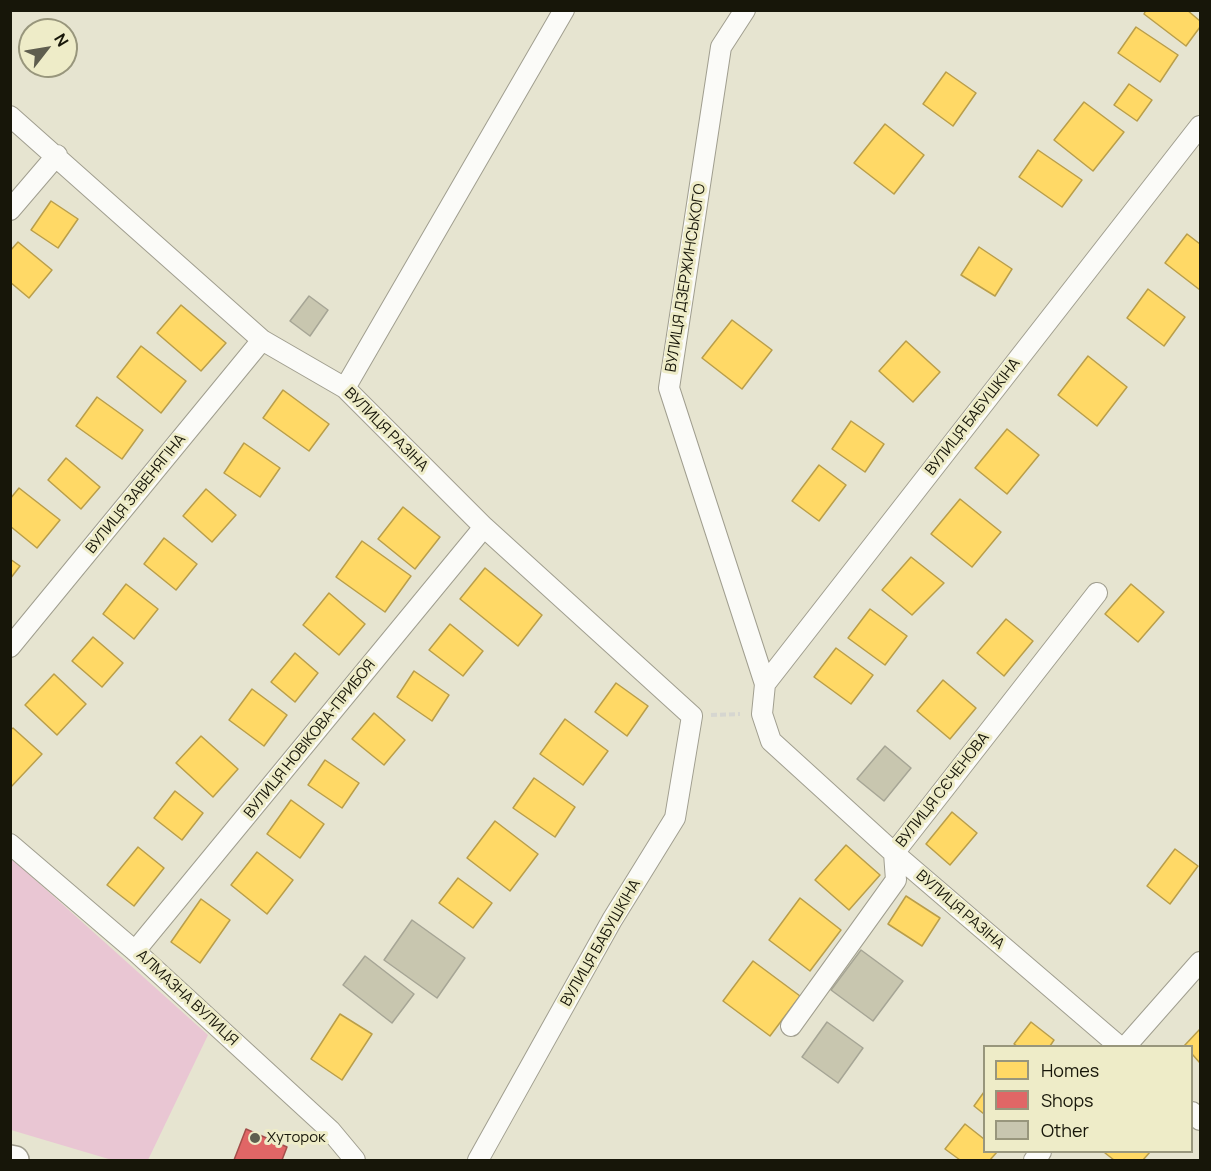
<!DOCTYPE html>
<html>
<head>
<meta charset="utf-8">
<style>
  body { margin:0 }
  #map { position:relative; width:1211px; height:1171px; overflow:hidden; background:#e6e4d0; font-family:Manrope,sans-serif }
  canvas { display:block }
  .frame { position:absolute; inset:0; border:12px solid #171609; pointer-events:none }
  .legend { position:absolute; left:983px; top:1045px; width:210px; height:108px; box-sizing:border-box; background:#eeecc8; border:2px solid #98967c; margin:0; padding:8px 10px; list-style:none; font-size:18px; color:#171609 }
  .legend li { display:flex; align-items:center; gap:12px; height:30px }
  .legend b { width:30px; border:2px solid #98967c }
  .north { position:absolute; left:18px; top:18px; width:60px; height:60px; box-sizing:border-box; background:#eeecc8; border:2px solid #98967c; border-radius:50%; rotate:59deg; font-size:16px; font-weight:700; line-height:24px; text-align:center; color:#171609 }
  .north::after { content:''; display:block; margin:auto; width:21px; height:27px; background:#5f5e4f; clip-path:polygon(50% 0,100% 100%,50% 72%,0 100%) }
</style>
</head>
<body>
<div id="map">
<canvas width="1211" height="1171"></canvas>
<div class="frame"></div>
<ul class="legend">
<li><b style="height:16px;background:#ffd966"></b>Homes</li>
<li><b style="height:16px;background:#e06666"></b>Shops</li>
<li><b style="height:16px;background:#c8c6af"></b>Other</li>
</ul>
<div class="north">N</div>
</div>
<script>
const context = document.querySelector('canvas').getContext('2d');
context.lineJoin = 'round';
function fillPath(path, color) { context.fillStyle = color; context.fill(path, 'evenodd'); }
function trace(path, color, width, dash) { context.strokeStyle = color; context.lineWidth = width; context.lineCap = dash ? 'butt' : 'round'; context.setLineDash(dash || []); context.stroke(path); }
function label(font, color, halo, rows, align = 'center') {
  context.font = font + ' Manrope,sans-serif'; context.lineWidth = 6; context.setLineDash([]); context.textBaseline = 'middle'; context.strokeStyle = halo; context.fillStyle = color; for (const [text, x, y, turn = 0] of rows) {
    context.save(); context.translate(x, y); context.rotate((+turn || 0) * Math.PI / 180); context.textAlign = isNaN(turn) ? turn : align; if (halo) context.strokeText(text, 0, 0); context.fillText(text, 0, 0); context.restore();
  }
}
const green = new Path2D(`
  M11,858l197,177 -60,125h-36l-101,-30z`);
const homes = new Path2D(`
  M1146,10h41l13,11v6l-14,19 -42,-32z
  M1136,27l42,28 -18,27 -42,-29z
  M946,72l30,21 -23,33 -30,-22z
  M1129,84l23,16 -15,21 -23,-16z
  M1084,102l40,30 -31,39 -39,-31z
  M885,124l39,31 -30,39 -40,-31z
  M1038,150l44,30 -20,27 -43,-30z
  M51,201l27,18 -20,29 -27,-18z
  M1187,234l13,10v46l-35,-27z
  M18,242l34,28 -23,28 -19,-16v-31z
  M979,247l33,22 -17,27 -34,-21z
  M1148,289l37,28 -21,29 -37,-28z
  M181,305l45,38 -25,28 -44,-38z
  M732,320l40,30 -30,39 -40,-31z
  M906,341l34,31 -27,30 -34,-31z
  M141,346l45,35 -25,32 -44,-36z
  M1088,356l39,31 -30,39 -39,-31z
  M283,390l46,34 -20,27 -46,-33z
  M97,397l46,33 -21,29 -46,-33z
  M851,421l33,23 -19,28 -33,-23z
  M1007,429l32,26 -32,39 -32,-26z
  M244,443l36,25 -20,29 -36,-24z
  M66,458l34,29 -19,22 -33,-29z
  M819,465l27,20 -27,36 -27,-20z
  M19,488l41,32 -23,28 -27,-22v-27z
  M206,489l30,26 -24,27 -29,-26z
  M960,499l41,33 -29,35 -41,-33z
  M403,507l37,30 -25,32 -37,-30z
  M164,538l33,26 -21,26 -32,-26z
  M362,541l49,35 -26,36 -49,-35z
  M911,557l33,26 -32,32 -30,-25z
  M10,559l10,7 -10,13z
  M485,568l57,47 -24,31 -58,-47z
  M126,584l32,25 -24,30 -31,-25z
  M1131,584l33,28 -26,30 -33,-28z
  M329,593l36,31 -26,31 -36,-30z
  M870,609l37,27 -22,29 -37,-27z
  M1006,619l27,22 -29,35 -27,-23z
  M450,624l33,27 -20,25 -34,-26z
  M93,637l30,26 -21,24 -30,-26z
  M836,648l37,27 -22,29 -37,-27z
  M295,653l23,20 -23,29 -24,-20z
  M414,671l35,24 -17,26 -35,-24z
  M54,674l32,30 -29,31 -32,-30z
  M943,680l33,28 -26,31 -33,-28z
  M616,683l32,23 -21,30 -32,-24z
  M252,689l35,26 -23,31 -35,-26z
  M374,713l31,27 -21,25 -32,-26z
  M565,719l43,32 -25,34 -43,-31z
  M13,728l29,26 -32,34v-58z
  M201,736l37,33 -25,28 -37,-34z
  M325,760l34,23 -17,25 -34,-23z
  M534,778l41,29 -20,30 -42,-29z
  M175,791l28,22 -21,27 -28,-22z
  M291,800l33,24 -24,34 -33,-24z
  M952,812l25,21 -27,32 -24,-21z
  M495,821l43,33 -28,37 -43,-33z
  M846,845l34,30 -31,35 -34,-30z
  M138,847l26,21 -30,38 -27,-21z
  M1175,849l23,17 -28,38 -23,-18z
  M257,852l36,28 -26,34 -36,-29z
  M458,878l34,25 -19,25 -34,-25z
  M906,896l34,22 -18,28 -34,-22z
  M800,898l41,32 -31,41 -41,-31z
  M201,899l29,21 -30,43 -29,-21z
  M753,961l47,35 -30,40 -47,-35z
  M340,1014l32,20 -30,46 -31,-21z
  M1031,1022l23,18 -4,6h-33l-3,-2z
  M1200,1029v34l-8,-9v-8h-8z
  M984,1092v22l-10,-8z
  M965,1124l19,15v13h13l-7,8h-30l-15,-11z
  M1107,1152h43l-7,8h-29l-9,-7z`);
const shops = new Path2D(`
  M246,1129l41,18 -5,13h-48z`);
const building = new Path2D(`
  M309,296l19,14 -18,26 -20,-15z
  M885,746l26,22 -27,33 -27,-22z
  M412,920l53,38 -28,40 -53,-38z
  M861,950l42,31 -30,40 -42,-31z
  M365,956l49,38 -22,29 -49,-38z
  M827,1022l36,26 -25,35 -36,-26z`);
const path = new Path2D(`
  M711,715l29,-1`);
const street = new Path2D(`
  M745,10l-24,37 -52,341 96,296
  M10,116l252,224 83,48 139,139 208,189 -17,102 -63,102 -134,240
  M10,210l47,-55
  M345,388l219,-378
  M10,647l252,-307
  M10,844l125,107 195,179 25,30
  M135,951l349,-424
  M791,1026l105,-146 -2,-27 203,-260
  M1119,1046l-225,-193 -123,-112 -9,-27 3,-30 435,-558
  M1126,1046l74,-84
  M1192,1112l8,8
  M1034,1160l7,-8`);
const secondary = new Path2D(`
  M10,1159l5,1`);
const markers = [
  [255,1138,6,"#5f5e4f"]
];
const streetNames = [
  ["ВУЛИЦЯ ДЗЕРЖИНСЬКОГО",686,278,-81],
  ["ВУЛИЦЯ БАБУШКІНА",973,417,-52],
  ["ВУЛИЦЯ РАЗІНА",386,430,45],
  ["ВУЛИЦЯ ЗАВЕНЯГІНА",136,494,-51],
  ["ВУЛИЦЯ НОВІКОВА-ПРИБОЯ",310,739,-51],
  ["ВУЛИЦЯ СЄЧЕНОВА",943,790,-52],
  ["ВУЛИЦЯ РАЗІНА",960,910,41],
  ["ВУЛИЦЯ БАБУШКІНА",601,943,-60],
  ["АЛМАЗНА ВУЛИЦЯ",187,998,43]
];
const poiNames = [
  ["Хуторок",267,1138]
];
fillPath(green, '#e9c6d3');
fillPath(homes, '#ffd966');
trace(homes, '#b99e4a', 1.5);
fillPath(shops, '#e06666');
trace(shops, '#a44e4a', 1.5);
fillPath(building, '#c8c6af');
trace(building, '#a6a595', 1.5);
trace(street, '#a09e8f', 22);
trace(secondary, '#a09e8f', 30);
trace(path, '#d6d6d0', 4, [6, 3]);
trace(street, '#fbfbf8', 20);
trace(secondary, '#fbfbf8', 27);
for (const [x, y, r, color] of markers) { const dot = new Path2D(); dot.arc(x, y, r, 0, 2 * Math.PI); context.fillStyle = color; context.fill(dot); trace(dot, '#eeecc8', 2); }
label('15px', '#171609', '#eeecc8', streetNames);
label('15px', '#171609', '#eeecc8', poiNames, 'left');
</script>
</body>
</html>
